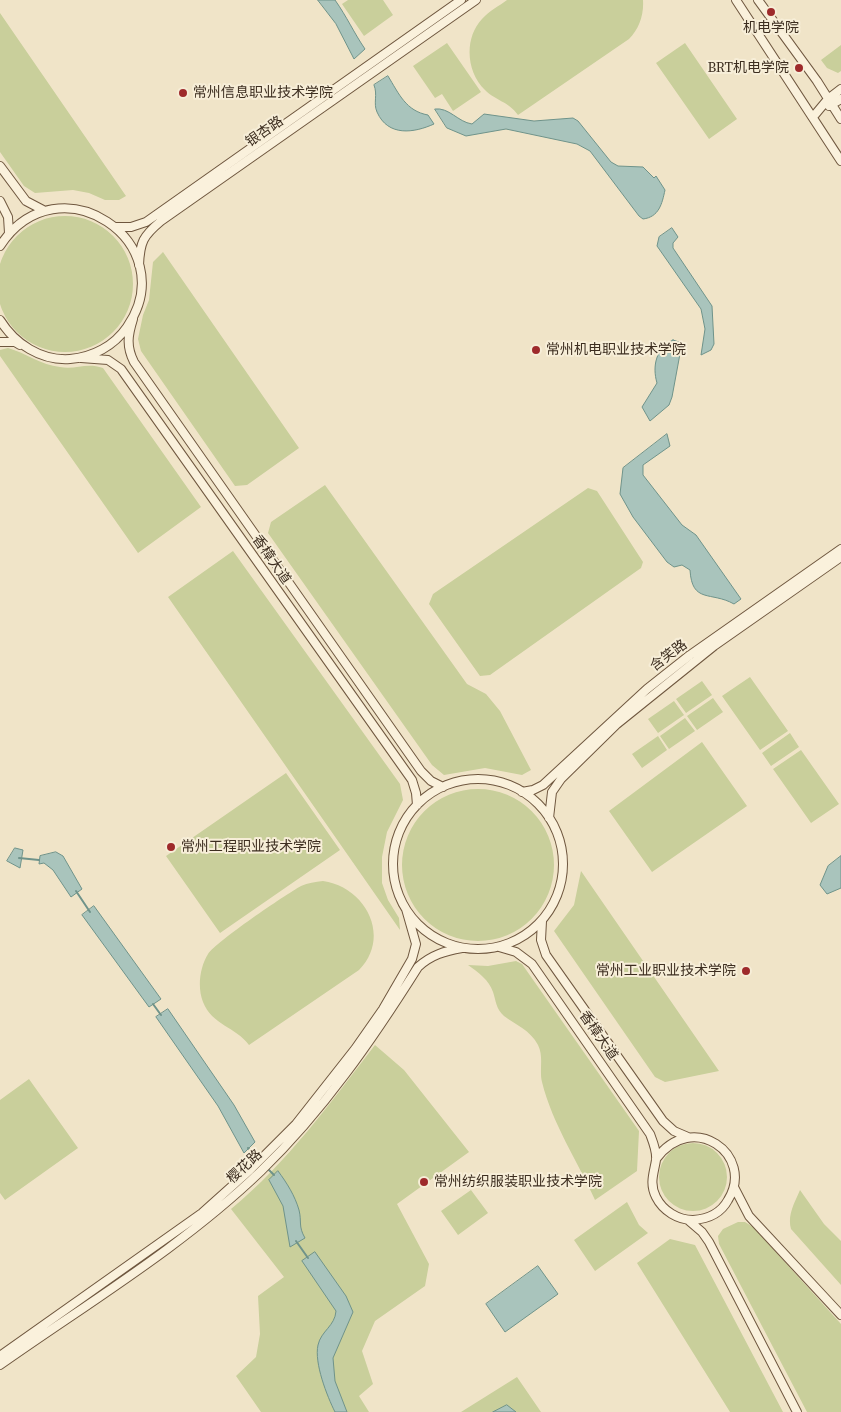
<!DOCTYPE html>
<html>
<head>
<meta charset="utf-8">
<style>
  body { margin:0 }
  canvas { display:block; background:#f0e4c8 }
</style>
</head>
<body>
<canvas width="841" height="1412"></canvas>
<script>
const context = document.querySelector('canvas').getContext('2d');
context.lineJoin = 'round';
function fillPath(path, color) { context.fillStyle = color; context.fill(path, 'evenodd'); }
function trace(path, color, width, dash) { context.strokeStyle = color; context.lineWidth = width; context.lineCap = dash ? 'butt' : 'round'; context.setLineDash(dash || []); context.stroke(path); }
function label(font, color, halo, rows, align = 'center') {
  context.font = font + ' "Source Serif 4","Noto Sans SC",serif'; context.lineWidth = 4; context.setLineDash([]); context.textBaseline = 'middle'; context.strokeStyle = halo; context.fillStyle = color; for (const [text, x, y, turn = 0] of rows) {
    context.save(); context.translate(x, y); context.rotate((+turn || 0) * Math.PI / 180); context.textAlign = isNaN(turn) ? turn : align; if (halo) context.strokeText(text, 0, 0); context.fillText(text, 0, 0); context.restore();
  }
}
const green = new Path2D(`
  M348,0h35l10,15 -29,21 -22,-32z
  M507,0h136c1,15 -4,29 -14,39l-111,76c-10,-14 -22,-14 -33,-25 -19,-18 -21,-52 -3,-71 7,-8 17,-13 25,-19z
  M0,13l126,183 -7,4h-14l-16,-7 -16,-3 -38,3 -11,-7 -24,-34z
  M447,43l34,49 -28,19 -11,-17 -7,4 -22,-32z
  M685,43l52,76 -28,20 -53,-76z
  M841,45v26l-3,2 -11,-5 -6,-8z
  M-3 284a68 68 0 1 1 136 0a68 68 0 1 1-136 0Z
  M163,252l136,196 -52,37 -12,1 -94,-135 -3,-12 5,-24 6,-15 4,-38z
  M8,348c18,5 33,17 52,19 16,3 26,-5 43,1l98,139 -63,46 -138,-197v-6z
  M325,485l142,199 19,10 14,17 31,59 -9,5 -37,-7 -41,7 -12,-10 -164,-232 3,-11z
  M588,488l9,3 46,71 -2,6 -151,107 -10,1 -51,-72 4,-10z
  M233,551l167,233 3,16 -16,32 -5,25v26l6,17 11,18 1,12 -232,-333z
  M750,677l38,54 -28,19 -38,-54z
  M702,681l10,14 -26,18 -10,-14z
  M713,698l10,14 -26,18 -10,-14z
  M674,701l10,14 -26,18 -10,-14z
  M685,718l10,13 -26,18 -9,-13z
  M790,733l9,14 -28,19 -9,-13z
  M658,736l9,14 -25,18 -10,-14z
  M702,742l45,64 -95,66 -43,-61z
  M801,750l38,54 -28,19 -38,-54z
  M286,773l54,77 -120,83 -54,-77z
  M402 865a76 76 0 1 1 152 0a76 76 0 1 1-152 0Z
  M581,871l138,200 -54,11 -10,-5 -101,-146 20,-26z
  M323,881c42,6 69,55 36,89l-110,75c-13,-18 -37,-20 -46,-43 -6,-15 -3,-35 5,-48 9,-13 77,-59 93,-68 7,-3 14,-4 22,-5z
  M516,961l6,3 117,167 -2,40 -42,29c-17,-38 -43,-77 -53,-118 -3,-12 2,-25 -4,-37 -8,-15 -22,-20 -34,-29 -8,-7 -8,-15 -11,-24 -4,-12 -15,-20 -25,-27l20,1z
  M375,1045l29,25 65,82 -72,52 32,60 -4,22 -50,35 -13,30 11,33 -14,12 10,16h-108l-25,-36 20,-19 4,-23 -2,-38 26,-19 -53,-68c56,-46 100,-107 144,-164z
  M29,1079l49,69 -73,52 -5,-7v-93z
  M659 1177a34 34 0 1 1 68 0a34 34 0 1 1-68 0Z
  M471,1190l17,23 -30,22 -17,-24z
  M800,1190l24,34 17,17v44l-50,-56c-4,-14 4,-27 9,-39z
  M627,1202l12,23 9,8 -53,38 -21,-31z
  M738,1222h7l8,5 88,97v88h-34l-88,-168 -1,-8 5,-7z
  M670,1239l25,6 88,167h-53l-93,-149z
  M517,1377l24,35h-80z`);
const water = new Path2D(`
  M318,0h17c12,17 19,33 30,49l-11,10 -18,-35z
  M388,76c11,18 18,35 40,39l6,9c-20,9 -46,13 -57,-12 -4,-9 1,-17 -3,-27z
  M435,109c14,-2 23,13 37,15l12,-10 50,7 39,-3 5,3 33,41 7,4 25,1 11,11 2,-2 9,14c-3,14 -6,27 -22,29l-4,-3 -49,-65 -13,-7 -71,-15 -40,7 -19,-8z
  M672,228l6,9 -5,6v5l39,58 2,38 -3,6 -10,5 4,-26 -4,-20 -44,-63 2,-9z
  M673,340l9,3 -10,54 -3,8 -19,16 -8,-14 15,-24c-5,-17 -1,-35 16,-43z
  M667,434l3,12 -27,19v10l39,50 14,10 45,64 -7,5c-23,-13 -42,0 -44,-34l-8,-5 -8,2 -7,-5 -34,-45 -13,-23 3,-26z
  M15,848l8,2 -3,18 -13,-7z
  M56,852l7,4 19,33 -11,8 -18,-27 -9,-7 -5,1 1,-8z
  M841,856v32l-14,6 -7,-9 8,-19z
  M94,906l67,93 -12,8 -67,-92z
  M168,1009l66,96 21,37 -11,11 -26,-47 -62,-89z
  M278,1171c9,12 17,25 21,39 3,12 -1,16 6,28l-15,9 -7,-41 -14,-26z
  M315,1252l31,44 7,16 -20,46 2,23 12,31h-12c-8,-16 -21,-49 -17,-67 3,-14 17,-19 18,-34l-34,-50z
  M538,1266l20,28 -53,38 -19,-28z
  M507,1405l9,7h-23z`);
const stream = new Path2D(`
  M19,858l20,2
  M76,891l14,21
  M153,1004l8,11
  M248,1148l11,11
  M267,1168l7,7
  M296,1241l12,17`);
const secondary = new Path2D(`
  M736,0l105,161
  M758,0l59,81 24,38
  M829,106l12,-7
  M813,117l15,-18 13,-10
  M0,166l26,35 19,10
  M0,201l8,16 1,16
  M116,227h15l15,-5 315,-222
  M0,246c58,-89 185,-3 127,81 -13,19 -34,30 -57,32 -29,2 -55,-15 -70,-39
  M139,265c1,-23 4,-29 22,-44l315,-221
  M133,319c-5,16 -7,27 1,43l287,409 10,10 12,6
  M0,342h15l5,3
  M81,358l27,2 13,9 291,411 4,13 1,12
  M393 864a85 85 0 1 1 170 0a85 85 0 1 1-170 0Z
  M522,792l11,-2 10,-5 104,-96 43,-34 151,-106
  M549,818l3,-26 9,-13 56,-55 97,-78 127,-89
  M542,921l-1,19 5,15 117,166 11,10 14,6
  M499,947l17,5 16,12 118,170c3,8 7,17 6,26 -2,13 -7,23 0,37 7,14 22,23 37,23 15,-1 28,-7 35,-20 28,-45 -36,-91 -72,-41
  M734,1187l15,29 92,99
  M688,1220l14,12 7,10 88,170
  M0,1356l202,-143 48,-43 46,-46 59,-75 28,-40 29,-50 4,-15 -10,-35
  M0,1365c88,-62 183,-119 261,-194 62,-60 111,-131 157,-204 13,-12 27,-16 44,-19`);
const markers = [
  [771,12,5,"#9e2a2b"],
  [799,68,5,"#9e2a2b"],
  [183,93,5,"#9e2a2b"],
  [536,350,5,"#9e2a2b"],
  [171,847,5,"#9e2a2b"],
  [746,971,5,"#9e2a2b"],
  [424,1182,5,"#9e2a2b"]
];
const poiNames = [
  ["机电学院",771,28,"center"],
  ["BRT机电学院",789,68,"right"],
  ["常州信息职业技术学院",193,93],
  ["常州机电职业技术学院",546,350],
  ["常州工程职业技术学院",181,847],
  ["常州工业职业技术学院",736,971,"right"],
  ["常州纺织服装职业技术学院",434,1182]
];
const streetNames = [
  ["银杏路",265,132,-35],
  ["香樟大道",271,560,55],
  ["含笑路",669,656,-37],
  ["香樟大道",598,1036,55],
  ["樱花路",245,1167,-43]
];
fillPath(green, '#c9cf9b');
fillPath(water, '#a9c4bc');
trace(water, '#6f938a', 1);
trace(stream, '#6f938a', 2);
trace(secondary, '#6f573f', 10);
trace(secondary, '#faf1dc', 8);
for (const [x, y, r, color] of markers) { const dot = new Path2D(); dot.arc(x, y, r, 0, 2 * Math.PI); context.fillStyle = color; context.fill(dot); trace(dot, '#f7eed8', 2); }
label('14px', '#3d2e20', '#f7eed8', poiNames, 'left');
label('14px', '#3d2e20', '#f7eed8', streetNames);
</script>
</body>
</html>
